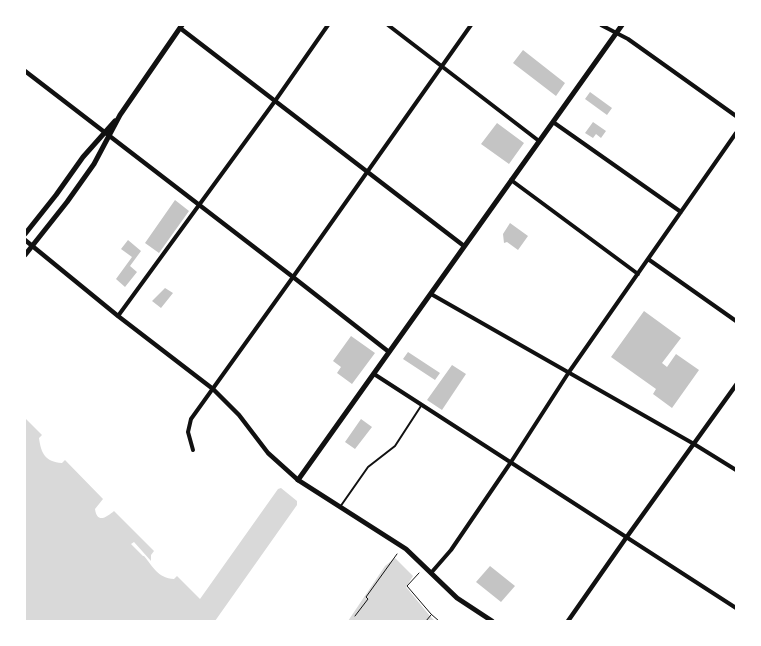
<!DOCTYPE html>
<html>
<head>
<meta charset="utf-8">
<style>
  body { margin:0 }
  #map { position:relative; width:761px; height:646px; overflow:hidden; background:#fff; font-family:"Alegreya Sans",sans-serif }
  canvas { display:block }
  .frame { position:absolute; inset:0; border:26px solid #fff; pointer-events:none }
</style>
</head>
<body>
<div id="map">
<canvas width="761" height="646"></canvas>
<div class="frame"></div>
</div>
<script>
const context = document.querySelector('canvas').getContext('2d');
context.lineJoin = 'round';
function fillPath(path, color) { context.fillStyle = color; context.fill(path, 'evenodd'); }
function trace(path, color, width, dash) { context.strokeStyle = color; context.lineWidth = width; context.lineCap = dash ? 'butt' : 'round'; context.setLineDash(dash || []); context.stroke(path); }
const water = new Path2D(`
  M25,418l17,17 -3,3c2,15 6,24 23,25l3,-3 38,39 -8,10c2,16 13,7 19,2l40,40 -3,4v6l-17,-19 -3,2 12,12h1c9,11 14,22 30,23l3,-3 23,23 78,-110 3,-1 16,13v4l-82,116h-190z
  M395,558l18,18 -7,11 24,29 5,5h-87l37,-55z`);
const building = new Path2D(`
  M523,50l42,33 -9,13 -43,-33z
  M590,92l22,16 -5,7 -22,-16z
  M593,122l13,9 -5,7 -5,-4 -3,4 -8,-5z
  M497,123l27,20 -15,21 -28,-20z
  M175,200l14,11 -30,42 -14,-10z
  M510,223l18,13 -10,14 -11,-8 -3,1 -1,-9z
  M128,240l13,11 -11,15 7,6 -12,15 -9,-8 16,-22 -11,-8z
  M165,288l8,5 -12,15 -9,-7z
  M644,311l37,27 -19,25 5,4 9,-13 23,16 -27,38 -19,-14 3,-5 -45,-32z
  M351,336l24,17 -23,31 -15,-11 4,-6 -8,-6z
  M408,352l32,21 -5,7 -32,-21z
  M452,365l14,9 -24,36 -15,-10z
  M361,419l11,8 -17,22 -10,-7z
  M490,566l25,20 -14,16 -25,-20z`);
const path = new Path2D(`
  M419,573l-12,13 24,28 8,7
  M355,616l13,-17 -2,-2 31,-43
  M426,621l5,-6`);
const service = new Path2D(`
  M340,507l28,-40 27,-21 26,-40`);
const minor = new Path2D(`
  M388,25l151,116
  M601,25l27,14 108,77
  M553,122l128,90
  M511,180l127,94
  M648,259l88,62
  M431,294l263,150 42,26
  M118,316l157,-215 53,-76
  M374,374l362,234
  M193,450l-5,-18 3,-13 102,-142 178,-252
  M431,573l20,-23 60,-88 58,-90 167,-239`);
const tertiary = new Path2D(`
  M180,28l284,218
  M25,71l268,206 96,75
  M25,240l93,76 95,73 26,26 29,38 30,27
  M568,621l58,-83 110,-153`);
const secondary = new Path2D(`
  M25,234l31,-39 27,-38 32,-36
  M25,255l42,-53 27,-38 26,-49 62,-90
  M492,621l-35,-23 -51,-49 -108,-69 324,-455`);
fillPath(water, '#d9d9d9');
fillPath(building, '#c4c4c4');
trace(path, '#111', 1);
trace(service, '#111', 2);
trace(minor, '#111', 4);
trace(tertiary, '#111', 4.5);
trace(secondary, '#111', 5);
</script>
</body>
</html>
